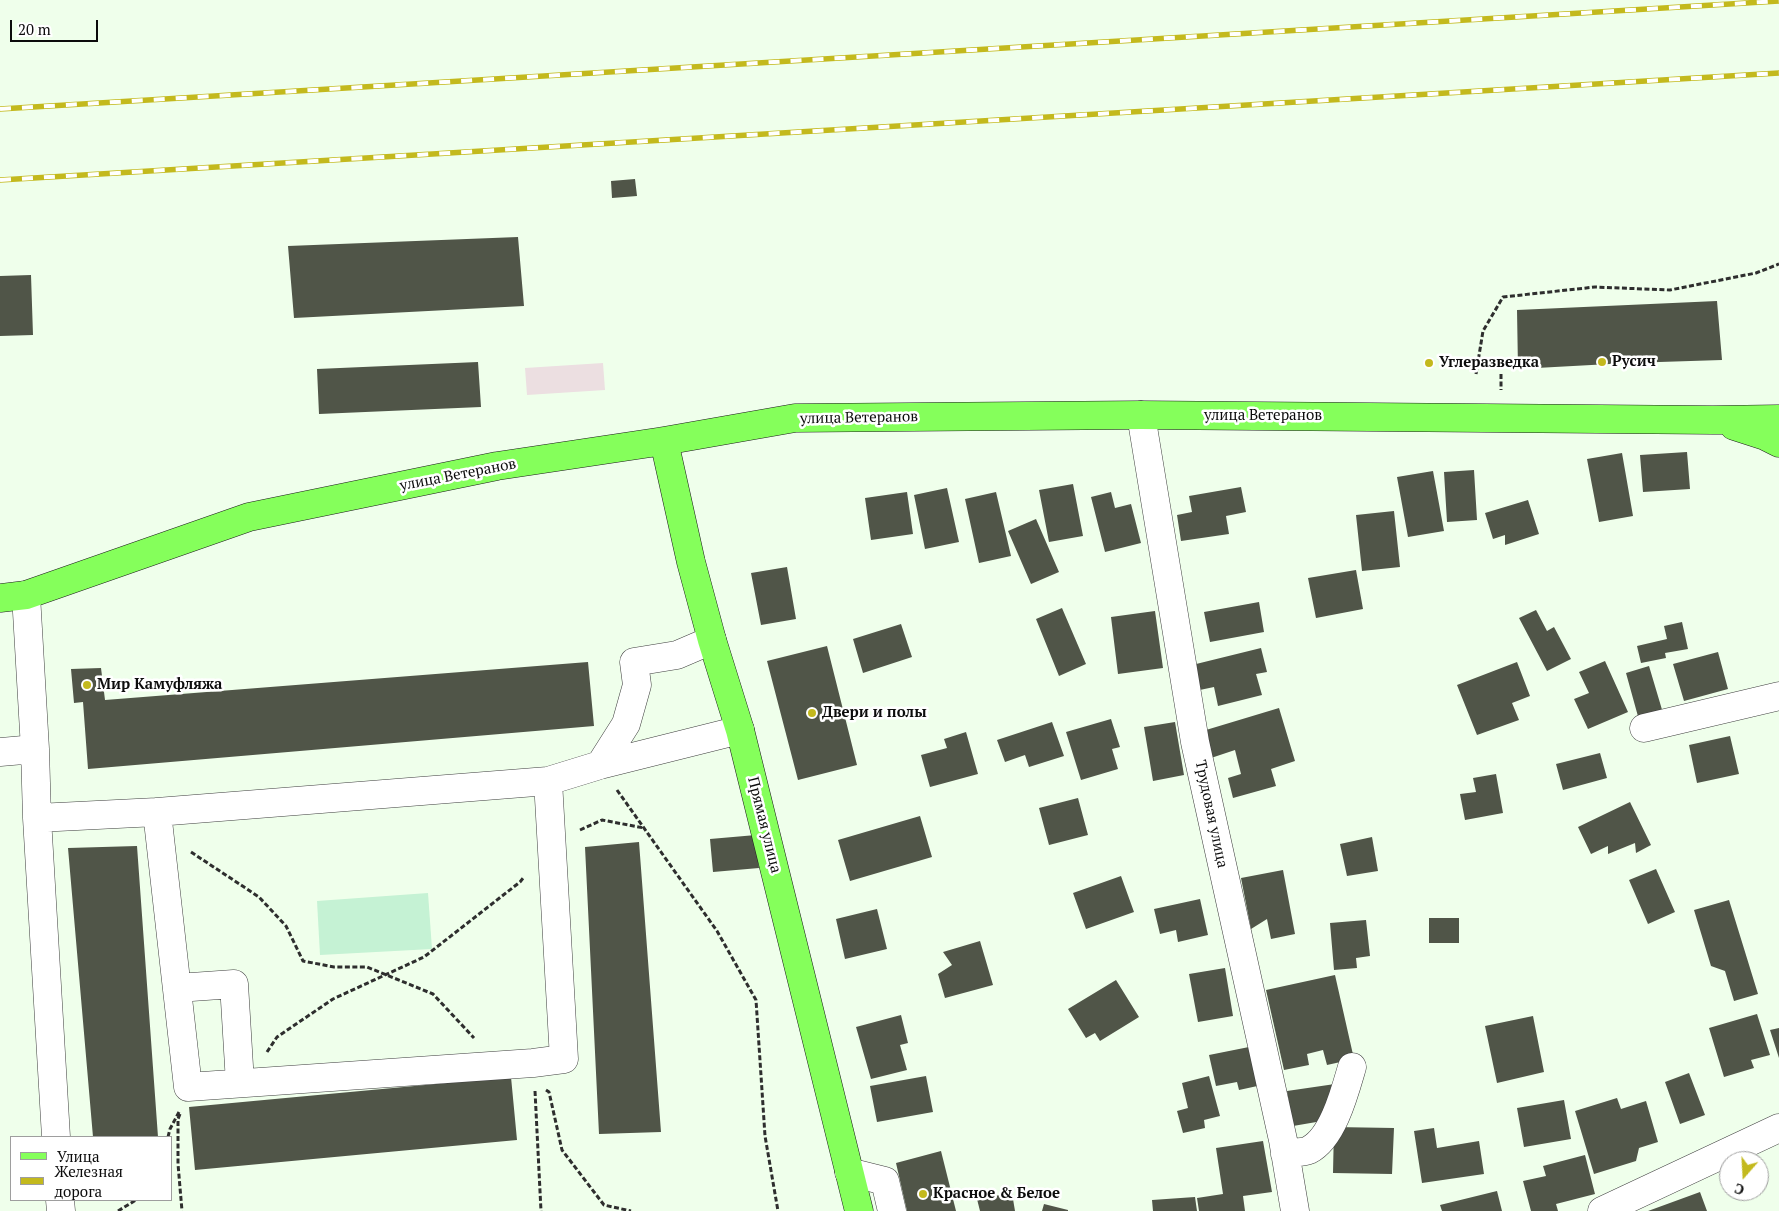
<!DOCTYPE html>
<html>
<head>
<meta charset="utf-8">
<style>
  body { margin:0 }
  #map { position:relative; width:1779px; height:1211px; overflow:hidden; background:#efffeb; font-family:"PT Serif",serif }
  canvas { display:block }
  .legend { position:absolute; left:10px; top:1136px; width:162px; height:65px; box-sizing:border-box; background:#fff; border:1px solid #9e9e9e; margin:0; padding:6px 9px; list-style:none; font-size:15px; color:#0c0c0c }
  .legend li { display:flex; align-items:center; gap:10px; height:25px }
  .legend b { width:25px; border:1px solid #9e9e9e }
  .north { position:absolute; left:1719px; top:1151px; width:50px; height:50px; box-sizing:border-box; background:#fff; border:1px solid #9e9e9e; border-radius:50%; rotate:199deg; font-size:14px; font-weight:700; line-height:20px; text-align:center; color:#0c0c0c }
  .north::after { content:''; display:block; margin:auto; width:18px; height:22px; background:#c3b91d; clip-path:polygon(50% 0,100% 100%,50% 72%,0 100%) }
  .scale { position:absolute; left:10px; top:20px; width:88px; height:22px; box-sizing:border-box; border:2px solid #0c0c0c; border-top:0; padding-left:6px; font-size:15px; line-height:18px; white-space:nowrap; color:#0c0c0c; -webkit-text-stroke:4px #fff; paint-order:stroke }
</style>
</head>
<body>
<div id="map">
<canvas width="1779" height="1211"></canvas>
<ul class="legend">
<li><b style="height:6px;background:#85ff5b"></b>Улица</li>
<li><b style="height:6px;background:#c3b91d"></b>Железная дорога</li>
</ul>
<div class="north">С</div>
<div class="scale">20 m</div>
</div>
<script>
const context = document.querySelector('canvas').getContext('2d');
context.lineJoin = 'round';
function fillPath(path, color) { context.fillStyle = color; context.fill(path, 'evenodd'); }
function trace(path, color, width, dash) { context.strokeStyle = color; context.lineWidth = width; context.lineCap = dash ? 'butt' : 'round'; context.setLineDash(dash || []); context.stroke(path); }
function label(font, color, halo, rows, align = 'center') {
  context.font = font + ' "PT Serif",serif'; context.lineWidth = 5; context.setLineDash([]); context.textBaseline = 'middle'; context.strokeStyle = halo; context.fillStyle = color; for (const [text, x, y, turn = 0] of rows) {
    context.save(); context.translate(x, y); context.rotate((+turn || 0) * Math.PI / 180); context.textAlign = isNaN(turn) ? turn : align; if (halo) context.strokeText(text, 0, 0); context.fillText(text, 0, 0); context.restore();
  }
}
const industrial = new Path2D(`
  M603,363l2,27 -78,5 -2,-27z`);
const pitch = new Path2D(`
  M428,893l4,56 -112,6 -3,-54z`);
const building = new Path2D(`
  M635,179l2,17 -25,2 -1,-17z
  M518,237l6,69 -230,12 -6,-72z
  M31,275l2,60 -33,1v-60z
  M1717,301l5,59 -94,3 -110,6 -1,-59z
  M478,362l3,45 -162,7 -2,-45z
  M1687,452l3,37 -47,3 -3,-37z
  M1622,453l11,63 -34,6 -12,-63z
  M1474,470l3,50 -30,2 -3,-50z
  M1433,471l11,60 -36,6 -11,-60z
  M1073,484l10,52 -34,6 -10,-52z
  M1241,487l5,25 -20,4 3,18 -48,7 -4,-26 15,-3 -3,-16z
  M947,488l12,54 -34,7 -11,-54z
  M907,492l6,42 -42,6 -6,-42z
  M996,492l15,64 -32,7 -14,-64z
  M1111,492l4,16 16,-4 10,39 -36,9 -14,-55z
  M1528,500l11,34 -34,11v-10l-12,4 -8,-26z
  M1394,511l6,56 -38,4 -6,-56z
  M1036,519l23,53 -28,12 -23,-53z
  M787,567l9,52 -35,6 -10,-52z
  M1356,570l7,39 -47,9 -8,-40z
  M1259,602l5,30 -54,10 -6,-30z
  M1062,608l24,56 -27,12 -23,-57z
  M1536,610l11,21 7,-4 17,32 -24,12 -28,-53z
  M1155,611l8,57 -45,6 -7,-57z
  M1682,622l6,27 -23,4 1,5 -25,5 -4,-17 30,-7 -3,-13z
  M901,624l11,33 -49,16 -10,-34z
  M827,646l30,119 -59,15 -31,-119z
  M1261,648l6,24 -11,2 6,21 -44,11 -4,-19 -19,4 -7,-25z
  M1718,652l10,37 -44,12 -11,-37z
  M1605,661l23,51 -40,17 -14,-30 15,-6 -10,-21z
  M588,662l6,64 -506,43 -5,-67 -9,1 -3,-34 30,-1 4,32z
  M1517,662l13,34 -18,7 7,17 -42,15 -20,-50z
  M1649,666l14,47 -24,7 -13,-47z
  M1279,708l16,53 -24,8 5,17 -43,12 -5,-20 13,-4 -6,-24 -24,8 -5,-28z
  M1111,719l9,28 -8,2 6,20 -37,11 -15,-48z
  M1052,722l12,34 -35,11 -4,-12 -20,7 -8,-22z
  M1175,722l9,53 -31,6 -9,-54z
  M966,732l12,42 -48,13 -9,-32 26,-7 -3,-9z
  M1730,736l9,38 -42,9 -8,-38z
  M1600,753l7,25 -44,12 -7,-26z
  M1496,774l7,39 -38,7 -5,-26 16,-2 -3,-14z
  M1078,798l10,37 -39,10 -10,-37z
  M1630,802l21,43 -15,8 -1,-10 -27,11v-8l-17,8 -13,-27z
  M920,816l12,41 -82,24 -12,-41z
  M756,835l3,33 -46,4 -3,-33z
  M1372,837l6,34 -31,5 -7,-32z
  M639,842l22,290 -62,2 -14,-287z
  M137,846l21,291h-65l-25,-289z
  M1656,869l19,43 -27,12 -19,-44z
  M1283,870l12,64 -24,5 -4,-20 -16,10 -10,-51z
  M1121,876l13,36 -48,17 -13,-36z
  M1200,899l8,36 -30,7 -2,-12 -16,4 -6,-25z
  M1729,900l29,94 -24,7 -9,-30 -14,-5 -17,-56z
  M877,909l10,40 -42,10 -9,-40z
  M1429,918h30v25h-30z
  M1366,920l4,36 -14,2 1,10 -23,2 -4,-47z
  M980,941l13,44 -48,13 -7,-24 14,-9 -9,-13z
  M1225,968l8,48 -35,6 -9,-48z
  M1335,975l19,84 -27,6 -4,-15 -16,4 2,11 -25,5 -18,-80z
  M1116,980l23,37 -39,24 -5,-8 -9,5 -18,-29z
  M1757,1014l13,41 -19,5 3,8 -30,9 -15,-49z
  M901,1015l7,28 -8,2 7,25 -36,9 -15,-52z
  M1533,1016l11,56 -47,11 -12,-57z
  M1779,1028v30l-9,-28z
  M1254,1046l8,39 -23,5 -2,-8 -21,4 -7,-31z
  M1689,1073l16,42 -25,9 -15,-42z
  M926,1076l7,36 -56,10 -7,-36z
  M1209,1076l11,40 -16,4 1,8 -22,5 -6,-22 11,-3 -6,-25z
  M511,1077l6,63 -322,30 -6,-63z
  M1335,1084l-7,36 -35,6 -6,-35z
  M1617,1098l4,11 25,-8 12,41 -19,6 -3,13 -42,13 -19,-63z
  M1564,1100l7,39 -47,8 -7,-39z
  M1334,1127l60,1 -2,46 -59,-1z
  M1434,1128l3,20 42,-7 5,33 -62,9 -8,-52z
  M1263,1141l9,51 -29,4 2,15h-46l-2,-13 26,-4 -7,-46z
  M941,1151l15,60h-49l-11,-48z
  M1585,1155l10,39 -39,10 2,7h-27l-8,-30 23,-5 -3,-10z
  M1497,1191l5,20h-60l-2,-6z
  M1700,1192l7,19h-59z
  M1012,1193l3,18h-35l-3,-12z
  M1195,1197l2,14h-44l-1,-11z
  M1044,1204l24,6v1h-26z`);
const path = new Path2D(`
  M1476,374l7,-43 20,-34 92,-10 75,3 86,-17 23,-9
  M1501,374v16
  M617,790l100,141 39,69 9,136 13,75
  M580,830l22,-10 42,8
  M191,852l68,45 27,29 17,35 31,6h33l66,27 41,44
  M267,1052l10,-15 56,-38 91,-42 96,-75 4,-5
  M546,1090l3,2 13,58 42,55 27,6
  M535,1091l6,120
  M180,1114l-2,5v45l4,47
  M168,1137l2,-8 9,-17
  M118,1211l18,-11`);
const minor = new Path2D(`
  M1141,415l54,327 88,398 12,71
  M26,595l9,154 2,69 19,319
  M1644,728l135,-32
  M0,752l35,-3
  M600,765l140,-35
  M548,781l52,-16 26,-41 11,-39 -3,-23 43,-7 35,-15
  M37,818l120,-6 391,-31 16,278 -31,4 -345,24 -31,-275
  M177,988l57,-4 6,99
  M1285,1154c7,-2 17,-1 24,-4 24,-12 36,-59 43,-83
  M849,1172l36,9 7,30
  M60,1200l1,11
  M1602,1211l177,-83`);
const major = new Path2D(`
  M1734,426l31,10 14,7
  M664,441l27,121 21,78 28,90 119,481
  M0,598l26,-3 223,-78 248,-51 167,-25 131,-23 346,-3 572,5 66,-1`);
const rail = new Path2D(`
  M0,109l1779,-108
  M0,180l1779,-107`);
const markers = [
  [1602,362,5,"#c3b91d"],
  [1429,363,5,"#c3b91d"],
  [87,685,5,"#c3b91d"],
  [812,713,5,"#c3b91d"],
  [923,1194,5,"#c3b91d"]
];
const poiNames = [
  ["Русич",1612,362],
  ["Углеразведка",1439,363],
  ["Мир Камуфляжа",97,685],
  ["Двери и полы",822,713],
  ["Красное & Белое",933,1194]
];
const streetNames = [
  ["улица Ветеранов",1263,416],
  ["улица Ветеранов",859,418,-1],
  ["улица Ветеранов",458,475,-11],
  ["Трудовая улица",1211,814,78],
  ["Прямая улица",764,825,76]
];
fillPath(industrial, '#ecdfe1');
fillPath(pitch, '#c5f2d4');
fillPath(building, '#505548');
trace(minor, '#3f3f3f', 29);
trace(major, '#1d1d1d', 29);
trace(path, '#2e2e2e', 3, [5, 2.5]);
trace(minor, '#fff', 28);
trace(major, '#85ff5b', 28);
trace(rail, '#c3b91d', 5.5);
trace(rail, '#fff', 4, [11]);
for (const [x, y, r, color] of markers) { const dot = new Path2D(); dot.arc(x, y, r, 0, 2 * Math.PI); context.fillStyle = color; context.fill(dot); trace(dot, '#fff', 2); }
label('bold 15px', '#0c0c0c', '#fff', poiNames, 'left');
label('15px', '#0c0c0c', '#fff', streetNames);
</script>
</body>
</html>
